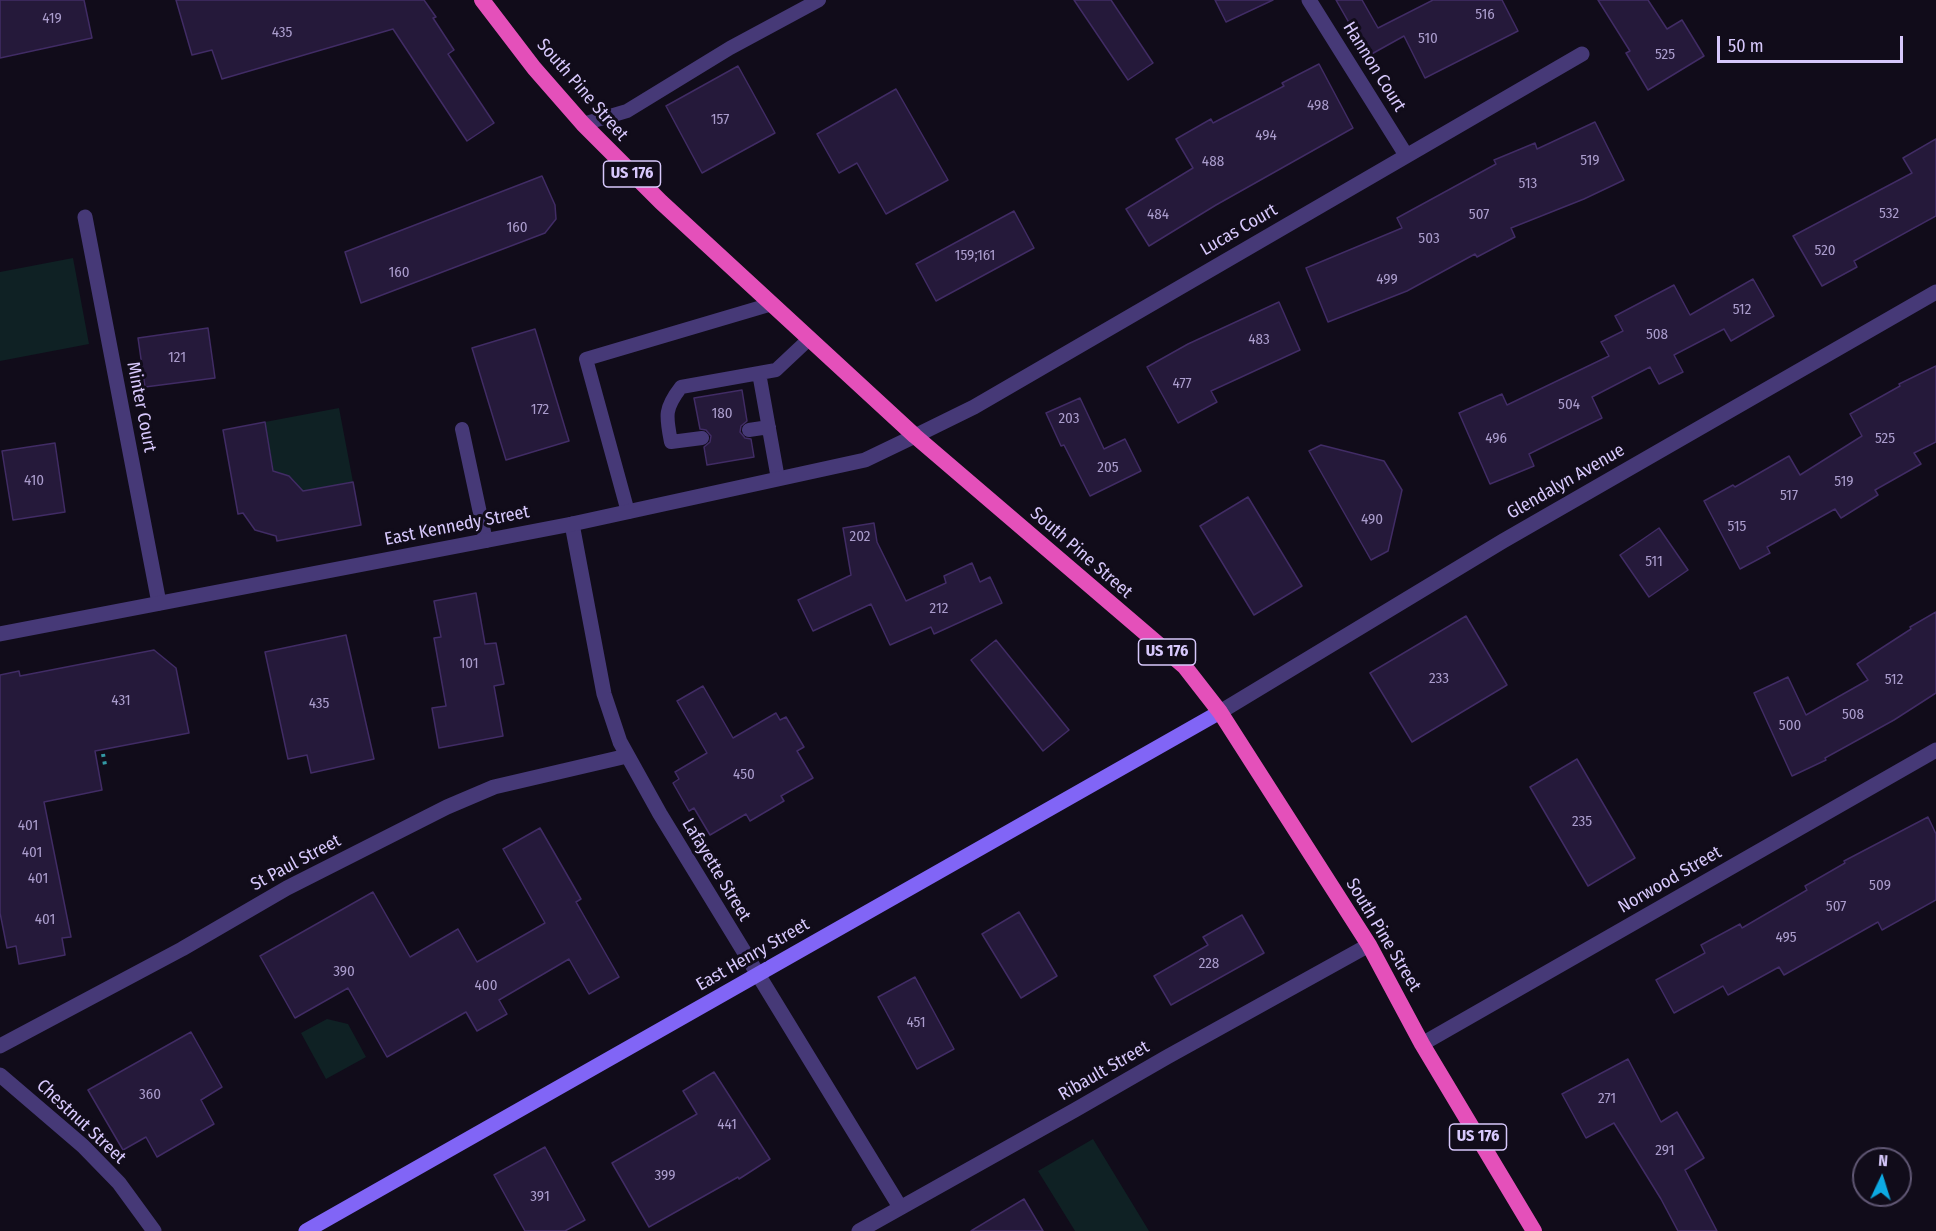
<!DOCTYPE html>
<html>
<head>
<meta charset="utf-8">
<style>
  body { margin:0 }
  #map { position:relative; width:1936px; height:1231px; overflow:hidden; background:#110c1a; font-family:"Fira Sans Condensed",sans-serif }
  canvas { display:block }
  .north { position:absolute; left:1852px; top:1147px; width:60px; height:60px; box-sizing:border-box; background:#110c1a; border:2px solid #605774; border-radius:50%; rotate:4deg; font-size:16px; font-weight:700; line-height:24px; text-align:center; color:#d7c8fc }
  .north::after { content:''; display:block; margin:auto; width:21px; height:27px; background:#0daae3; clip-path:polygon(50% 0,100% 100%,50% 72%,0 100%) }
  .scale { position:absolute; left:1717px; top:36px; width:186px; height:27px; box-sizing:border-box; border:3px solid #d7c8fc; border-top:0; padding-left:8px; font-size:18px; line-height:21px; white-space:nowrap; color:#d7c8fc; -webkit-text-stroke:4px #110c1a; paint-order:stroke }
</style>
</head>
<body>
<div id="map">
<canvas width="1936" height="1231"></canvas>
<div class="north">N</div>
<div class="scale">50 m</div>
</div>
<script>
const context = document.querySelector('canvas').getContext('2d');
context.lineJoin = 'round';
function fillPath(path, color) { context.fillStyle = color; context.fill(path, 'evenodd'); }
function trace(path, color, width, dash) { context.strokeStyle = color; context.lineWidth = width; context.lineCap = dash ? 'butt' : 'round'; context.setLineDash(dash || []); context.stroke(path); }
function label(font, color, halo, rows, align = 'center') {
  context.font = font + ' "Fira Sans Condensed",sans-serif'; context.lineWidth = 6; context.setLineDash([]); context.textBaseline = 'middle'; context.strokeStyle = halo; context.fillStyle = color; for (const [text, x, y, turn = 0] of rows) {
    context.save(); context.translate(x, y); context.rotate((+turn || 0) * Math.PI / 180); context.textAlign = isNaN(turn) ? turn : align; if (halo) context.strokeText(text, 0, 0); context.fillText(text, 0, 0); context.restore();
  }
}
const green = new Path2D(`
  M73,258l16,86 -89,17v-89z
  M339,408l14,74 -54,10c-2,-14 -12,-19 -25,-17l-9,-53z
  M327,1019l21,5 18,33 -40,22 -25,-46z
  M1093,1139l56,92h-74l-37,-60z`);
const building = new Path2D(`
  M0,0h84l8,38 -92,20z
  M176,0h248l12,17 -3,1 21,32 -6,4 46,69 -27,18 -74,-112 -171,50 -10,-29 -20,5z
  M1074,0h37l42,63 -25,17z
  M1215,0h58l-47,22z
  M1336,0h26l16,28 55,-28h69l16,31 -93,47 -21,-42 -36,20z
  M1598,0h50l19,29 15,-9 22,36 -56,34 -22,-37 4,-2z
  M1319,64l34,64 -137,77 -67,41 -23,-37 67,-41 -17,-29 35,-20 2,4 71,-37 -2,-3z
  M738,66l37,67 -73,40 -36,-67z
  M896,89l52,91 -62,34 -29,-51 -18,10 -22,-39z
  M1595,122l29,58 -40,19 -73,29 4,9 -38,20 -2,-3 -68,37 -79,31 -22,-54 96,-40 -5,-10 99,-54 -2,-4 41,-17 2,6z
  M1936,139v77l-82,45 3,6 -35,19 -29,-50 119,-63 -9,-15z
  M542,176l13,29 1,14 -11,14 -184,70 -16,-51z
  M1014,211l20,37 -98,53 -20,-37z
  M1753,279l21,37 -43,25 -7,-12 -50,26 9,17 -24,12 -9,-17 -58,30 10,21 -73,36 5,12 -44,18 -31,-71 43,-19 5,11 102,-49 -8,-14 22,-11 -8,-15 59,-31 16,30z
  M1279,302l21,48 -89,41 6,11 -39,21 -31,-56 41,-23z
  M208,328l7,50 -70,9 -7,-49z
  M535,329l34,112 -63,19 -34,-112z
  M1936,366v76l-22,11 7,11 -46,26 3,5 -37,23 -6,-9 -68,38 3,6 -30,16 -36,-68 29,-16 2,2 54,-31 11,19 62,-39 -12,-22 50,-28 -1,-2z
  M742,390l5,31 -6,5 -1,6 5,6 6,1 3,18 -47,8 -3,-18 6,-5 1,-6 -5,-6 -6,-1 -6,-31z
  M1080,398l24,51 21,-10 16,32 -51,25 -26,-51 -3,1 -15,-33z
  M265,422l8,49 16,5 14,15 50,-9 8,43 -84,16 -1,-5 -21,-6 -12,-17 -5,1 -15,-84z
  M55,443l10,69 -52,8 -11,-69z
  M1321,445l63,16 18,29 -14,61 -17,9 -62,-109z
  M1248,497l54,89 -48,29 -54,-89z
  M874,523l3,19 29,59 40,-18 -2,-7 28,-13 8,19 10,-5 12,26 -68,31 -3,-7 -41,18 -19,-41 -58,27 -15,-31 53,-25 -8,-47z
  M1659,528l29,42 -39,27 -29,-42z
  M476,593l9,51 11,-1 8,41 -10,2 9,50 -64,12 -7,-40 14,-2 -12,-68 7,-1 -7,-36z
  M1936,612v81l-42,27 -69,38 1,2 -34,16 -38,-83 34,-16 18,38 62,-35 -11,-16 54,-35 -1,-2z
  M1466,616l41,69 -95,57 -42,-69z
  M346,635l28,124 -63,14 -4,-18 -19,4 -23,-107z
  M996,640l73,90 -26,21 -72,-91z
  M154,650l22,18 13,65 -94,18 7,39 -58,12 27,135 -9,1 3,17 -46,9 -3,-18 -9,2 -7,-35v-238l19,-4 1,5z
  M703,686l30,52 43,-25 4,7 6,-3 18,30 -7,4 16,27 -32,18 3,5 -34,20 -4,-7 -36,21 -16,-27 -5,3 -16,-28 6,-4 -4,-7 32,-19 -30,-52z
  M1577,759l58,99 -47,28 -58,-99z
  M1928,817l8,17v66l-54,30 -4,-8 -94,53 -5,-8 -51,28 -5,-9 -49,27 -18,-33 49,-27 -4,-8 39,-21 2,4 65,-38 -2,-4 40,-23 -1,-2z
  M540,828l41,71 -5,3 43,75 -30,17 -20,-35 -70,41 8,14 -30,17 -11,-19 -79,45 -39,-69 -53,30 -35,-62 113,-64 37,65 48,-28 19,33 68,-39 -42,-74z
  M1019,912l38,64 -36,22 -39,-64z
  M1242,915l22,38 -93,52 -17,-29 54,-31 -5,-8z
  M915,977l39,72 -37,20 -39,-72z
  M191,1032l31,55 -21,13 13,24 -57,33 -11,-20 -23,13 -35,-60z
  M1628,1059l33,63 16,-10 27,46 -19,12 32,61h-39l-17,-32 -47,-76 -28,15 -24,-44z
  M714,1072l56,87 -31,20 -1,-2 -89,50 -37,-64 85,-49 -14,-23z
  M545,1147l40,73 -20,11h-40l-31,-56z
  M1024,1199l19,32h-72z`);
const path = new Path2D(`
  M103,754l2,11`);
const service = new Path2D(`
  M583,124l44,-13 103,-63 89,-48
  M759,373l19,106
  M462,429l24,112
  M749,430l20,-3
  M702,438l-31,4c-5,-26 -7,-33 10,-55l95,-17 33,-31
  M628,512l-42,-153 186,-55`);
const minor = new Path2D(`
  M1309,0l97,155
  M85,217l74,386
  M915,436l59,-29 608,-353
  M572,524l32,170 16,48 40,72 240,393
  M1422,1044l514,-294
  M0,1046l182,-97 105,-61 160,-81 47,-20 133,-31
  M0,1075l83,71 36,37 35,48
  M859,1231l216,-121 92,-53 202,-112`);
const tertiary = new Path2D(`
  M0,634l572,-110 293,-64 50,-24
  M1220,712l283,-171 433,-249`);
const secondary = new Path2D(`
  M306,1231l914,-519`);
const trunk = new Path2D(`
  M482,0l52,68 49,56 78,78 254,234 270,231 35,45 149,233 53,99 112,187`);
const numberNames = [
  ["516",1485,15],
  ["419",52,19],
  ["435",282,33],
  ["510",1428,39],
  ["525",1665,55],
  ["498",1318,106],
  ["157",720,120],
  ["494",1266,136],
  ["519",1590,161],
  ["488",1213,162],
  ["513",1528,184],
  ["532",1889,214],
  ["484",1158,215],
  ["507",1479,215],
  ["160",517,228],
  ["503",1429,239],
  ["520",1825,251],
  ["159;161",975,256],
  ["160",399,273],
  ["499",1387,280],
  ["512",1742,310],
  ["508",1657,335],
  ["483",1259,340],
  ["121",177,358],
  ["477",1182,384],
  ["504",1569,405],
  ["172",540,410],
  ["180",722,414],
  ["203",1069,419],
  ["496",1496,439],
  ["525",1885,439],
  ["205",1108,468],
  ["410",34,481],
  ["519",1844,482],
  ["517",1789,496],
  ["490",1372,520],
  ["515",1737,527],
  ["202",860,537],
  ["511",1654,562],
  ["212",939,609],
  ["101",469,664],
  ["233",1439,679],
  ["512",1894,680],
  ["431",121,701],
  ["435",319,704],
  ["508",1853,715],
  ["500",1790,726],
  ["450",744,775],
  ["235",1582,822],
  ["401",28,826],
  ["401",32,853],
  ["401",38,879],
  ["509",1880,886],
  ["507",1836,907],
  ["401",45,920],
  ["495",1786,938],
  ["228",1209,964],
  ["390",344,972],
  ["400",486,986],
  ["451",916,1023],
  ["360",150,1095],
  ["271",1607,1099],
  ["441",727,1125],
  ["291",1665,1151],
  ["399",665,1176],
  ["391",540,1197]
];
const shields = [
  [632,174,57],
  [1167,652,57],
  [1478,1137,57]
];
const shieldNames = [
  ["US 176",632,174],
  ["US 176",1167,652],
  ["US 176",1478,1137]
];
const streetNames = [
  ["Hannon Court",1374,67,58],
  ["South Pine Street",582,90,49],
  ["Lucas Court",1239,230,-30],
  ["Minter Court",141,407,79],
  ["Glendalyn Avenue",1566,482,-30],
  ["East Kennedy Street",457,526,-11],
  ["South Pine Street",1081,553,41],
  ["St Paul Street",296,863,-28],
  ["Lafayette Street",716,870,59],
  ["Norwood Street",1670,880,-30],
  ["South Pine Street",1383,935,59],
  ["East Henry Street",753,955,-30],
  ["Ribault Street",1104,1071,-30],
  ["Chestnut Street",81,1122,43]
];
fillPath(green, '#0f2124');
fillPath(building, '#25193a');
trace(building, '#412c65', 1.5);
trace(path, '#3399a5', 4, [3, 4.5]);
trace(service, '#463977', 14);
trace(minor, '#463977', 15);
trace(tertiary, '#463977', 15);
trace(secondary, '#8165f6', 15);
trace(trunk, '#e450ba', 16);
label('15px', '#aa9ccc', null, numberNames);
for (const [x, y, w] of shields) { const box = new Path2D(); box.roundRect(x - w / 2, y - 13, w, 26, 4.5); context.fillStyle = '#110c1a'; context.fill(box); trace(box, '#d7c8fc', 1.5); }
label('bold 16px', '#d7c8fc', null, shieldNames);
label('18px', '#d7c8fc', '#110c1a', streetNames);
</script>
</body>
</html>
